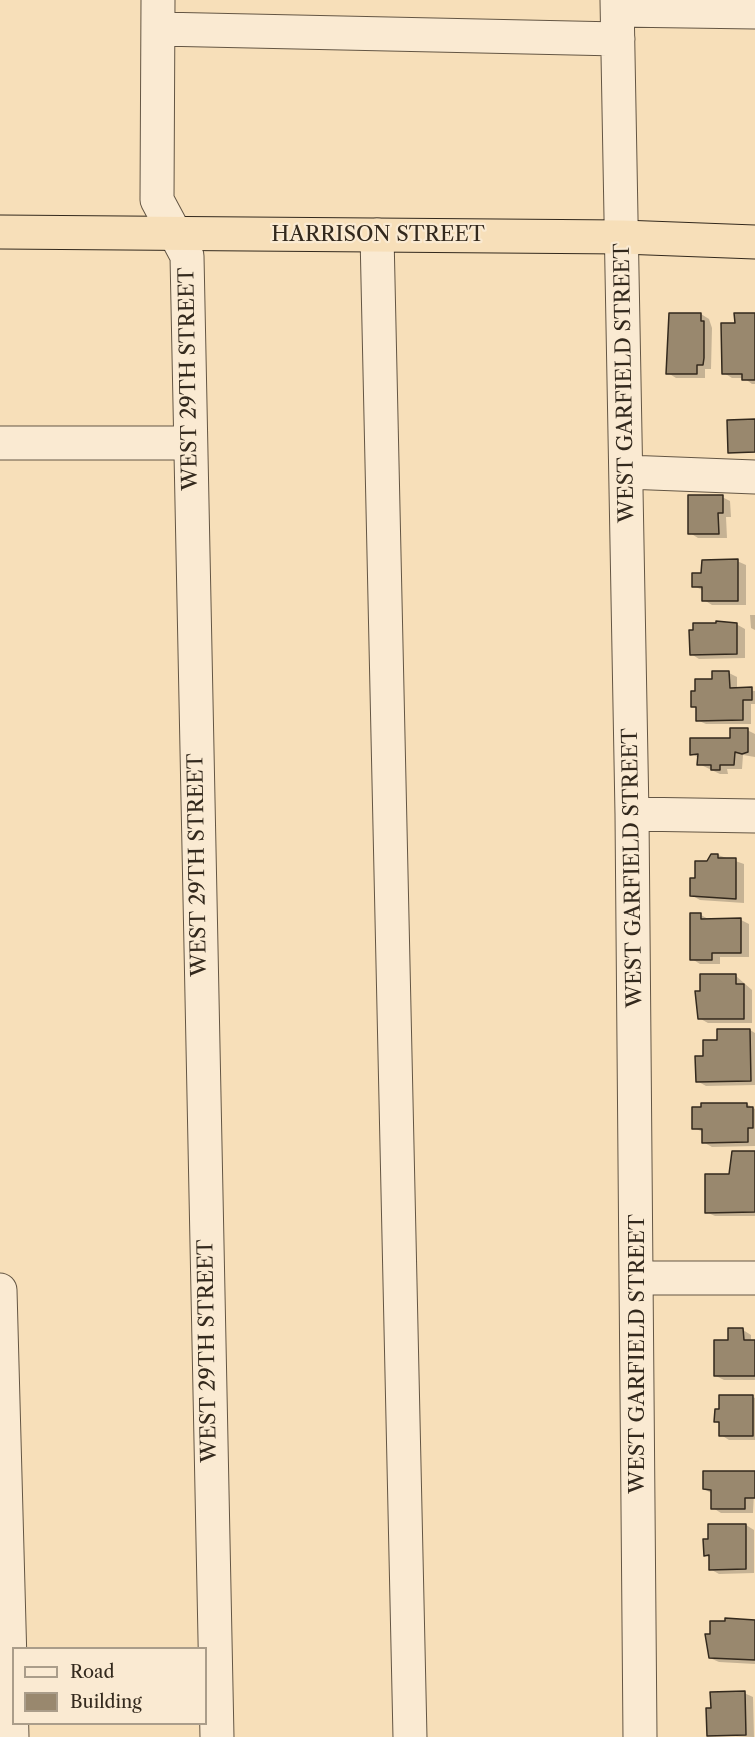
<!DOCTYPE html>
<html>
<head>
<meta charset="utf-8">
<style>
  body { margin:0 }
  #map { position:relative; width:755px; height:1737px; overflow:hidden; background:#f7dfb9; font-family:"Libre Caslon Text",serif }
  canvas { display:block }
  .legend { position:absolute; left:12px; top:1647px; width:195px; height:78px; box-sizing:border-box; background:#faead2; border:2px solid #aa9d8a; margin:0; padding:8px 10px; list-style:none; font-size:18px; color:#33291d }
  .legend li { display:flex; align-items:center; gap:12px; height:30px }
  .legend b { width:30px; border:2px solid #aa9d8a }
</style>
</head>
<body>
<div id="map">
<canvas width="755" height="1737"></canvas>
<ul class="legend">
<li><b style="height:8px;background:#faead2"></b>Road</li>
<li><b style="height:16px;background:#99886e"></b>Building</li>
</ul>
</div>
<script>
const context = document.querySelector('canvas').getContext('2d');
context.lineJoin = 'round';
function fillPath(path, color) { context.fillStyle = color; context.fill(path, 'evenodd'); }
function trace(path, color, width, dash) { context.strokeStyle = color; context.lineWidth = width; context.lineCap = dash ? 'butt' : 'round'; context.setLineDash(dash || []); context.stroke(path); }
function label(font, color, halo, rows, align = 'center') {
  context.font = font + ' "Libre Caslon Text",serif'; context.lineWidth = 4.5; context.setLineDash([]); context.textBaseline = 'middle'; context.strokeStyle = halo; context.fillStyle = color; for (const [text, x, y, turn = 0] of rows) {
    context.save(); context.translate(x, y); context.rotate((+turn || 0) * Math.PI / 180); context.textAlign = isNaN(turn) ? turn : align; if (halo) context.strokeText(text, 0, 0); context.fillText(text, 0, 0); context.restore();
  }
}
const shadow = new Path2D(`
  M701,314l8,5 3,9 -1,41h-6v9h-29l-8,-5z
  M755,314v70h-3l-8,-6h-12l-8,-5 12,-49z
  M755,420v33l-26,-1z
  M722,497l8,4 1,16h-5l1,21h-29l-8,-5z
  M737,561l9,4v40h-34l-8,-5v-9l-10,-5 9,-11z
  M750,615h5v15l-4,-2z
  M736,624l9,5v29l-46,1 -8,-5z
  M729,673l8,4v12l18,2v13h-4v20h-45l-9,-4v-12l-4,-2 21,-26z
  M747,730l8,4v23l-12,-2 -1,14h-15l1,5h-8l-21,-10v-6l-7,-4 40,-15z
  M718,855l26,9v39l-44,-3 -9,-5 5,-15z
  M701,915l9,5h31l8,4v33h-29v7h-20l-8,-5z
  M736,976l16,14v33h-44l-9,-5z
  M750,1030l5,3v52l-49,1 -9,-5 8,-23 13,-16z
  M747,1104l8,5v37l-43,1 -9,-5v-10l-9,-4z
  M755,1152v64h-40l-9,-4 24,-36z
  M743,1330l8,5v7h4v38h-31l-8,-4 13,-34z
  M753,1397l2,1v42h-26l-8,-5v-11l-5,-2z
  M755,1472l-2,41h-32l-8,-5v-14l-9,-5z
  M746,1525l8,5v43l-35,1 -9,-5v-11l-5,-3 4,-14z
  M755,1621v43l-36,-2 -9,-4z
  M744,1693l9,4 1,40 -46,-2 4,-26z`);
const building = new Path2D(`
  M669,313h32v8h3v37l-1,7h-6v9h-31z
  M734,313h21v67h-13v-6h-20l-1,-51h14z
  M755,419v33l-27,1 -1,-33z
  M688,495h35v18h-5l1,21h-31z
  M738,559v42h-36v-14h-10v-14h9l1,-13z
  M716,621l21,2v31l-47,1 -1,-25h4v-7h23z
  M712,671h17l1,17 22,-1v13h-9v20l-47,1v-14h-5v-16h4v-12h17z
  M730,728h18v24l-6,2 -7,-2 -1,13h-14v5h-9v-5h-14l1,-11 -8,1v-17h40z
  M711,854h7v4h18v41l-46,-3v-18h5v-17h12z
  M690,913h11v6l40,-1v35h-29v7h-22z
  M700,974h36v10h8v35h-46l-3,-28h5z
  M717,1029h33l1,52 -55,1 -1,-26h8v-16h14z
  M701,1103h46v4h6v21h-5v14l-46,1v-14h-10v-22h9z
  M732,1151h23v61l-50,1v-39h24z
  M728,1328h15l1,12h11v36h-41v-36h14z
  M719,1395h34v41h-34v-14h-5l1,-13h4z
  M703,1471h52v27h-10v11h-34v-19l-8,-1z
  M708,1524h38v45l-37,1v-15l-5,1 -1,-17h5z
  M725,1618l30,2v40l-46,-2 -4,-24h5v-13h15z
  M745,1691l1,44 -39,1 -1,-28h5l-1,-16z`);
const minor = new Path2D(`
  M158,0l-1,200 30,56 30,1481
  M617,0l15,814 8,923
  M618,10l137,2
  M159,29l459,10
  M377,235l33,1502
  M0,443h189
  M626,472l129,5
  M632,814l123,2
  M637,1278h118
  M0,1290l12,447`);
const highway = new Path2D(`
  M0,232l622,5 133,5`);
const streetNames = [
  ["HARRISON STREET",378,235],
  ["WEST 29TH STREET",189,379,-91],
  ["WEST GARFIELD STREET",625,383,-91],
  ["WEST 29TH STREET",198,865,-91],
  ["WEST GARFIELD STREET",633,868,-91],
  ["WEST 29TH STREET",208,1351,-91],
  ["WEST GARFIELD STREET",638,1354,-90]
];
fillPath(shadow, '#0003');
fillPath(building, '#99886e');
trace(building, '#33291d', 1.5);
trace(minor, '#645644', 35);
trace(highway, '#33291d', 35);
trace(minor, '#faead2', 33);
trace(highway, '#f7dfb9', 33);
label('21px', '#33291d', '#faead2', streetNames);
</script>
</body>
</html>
